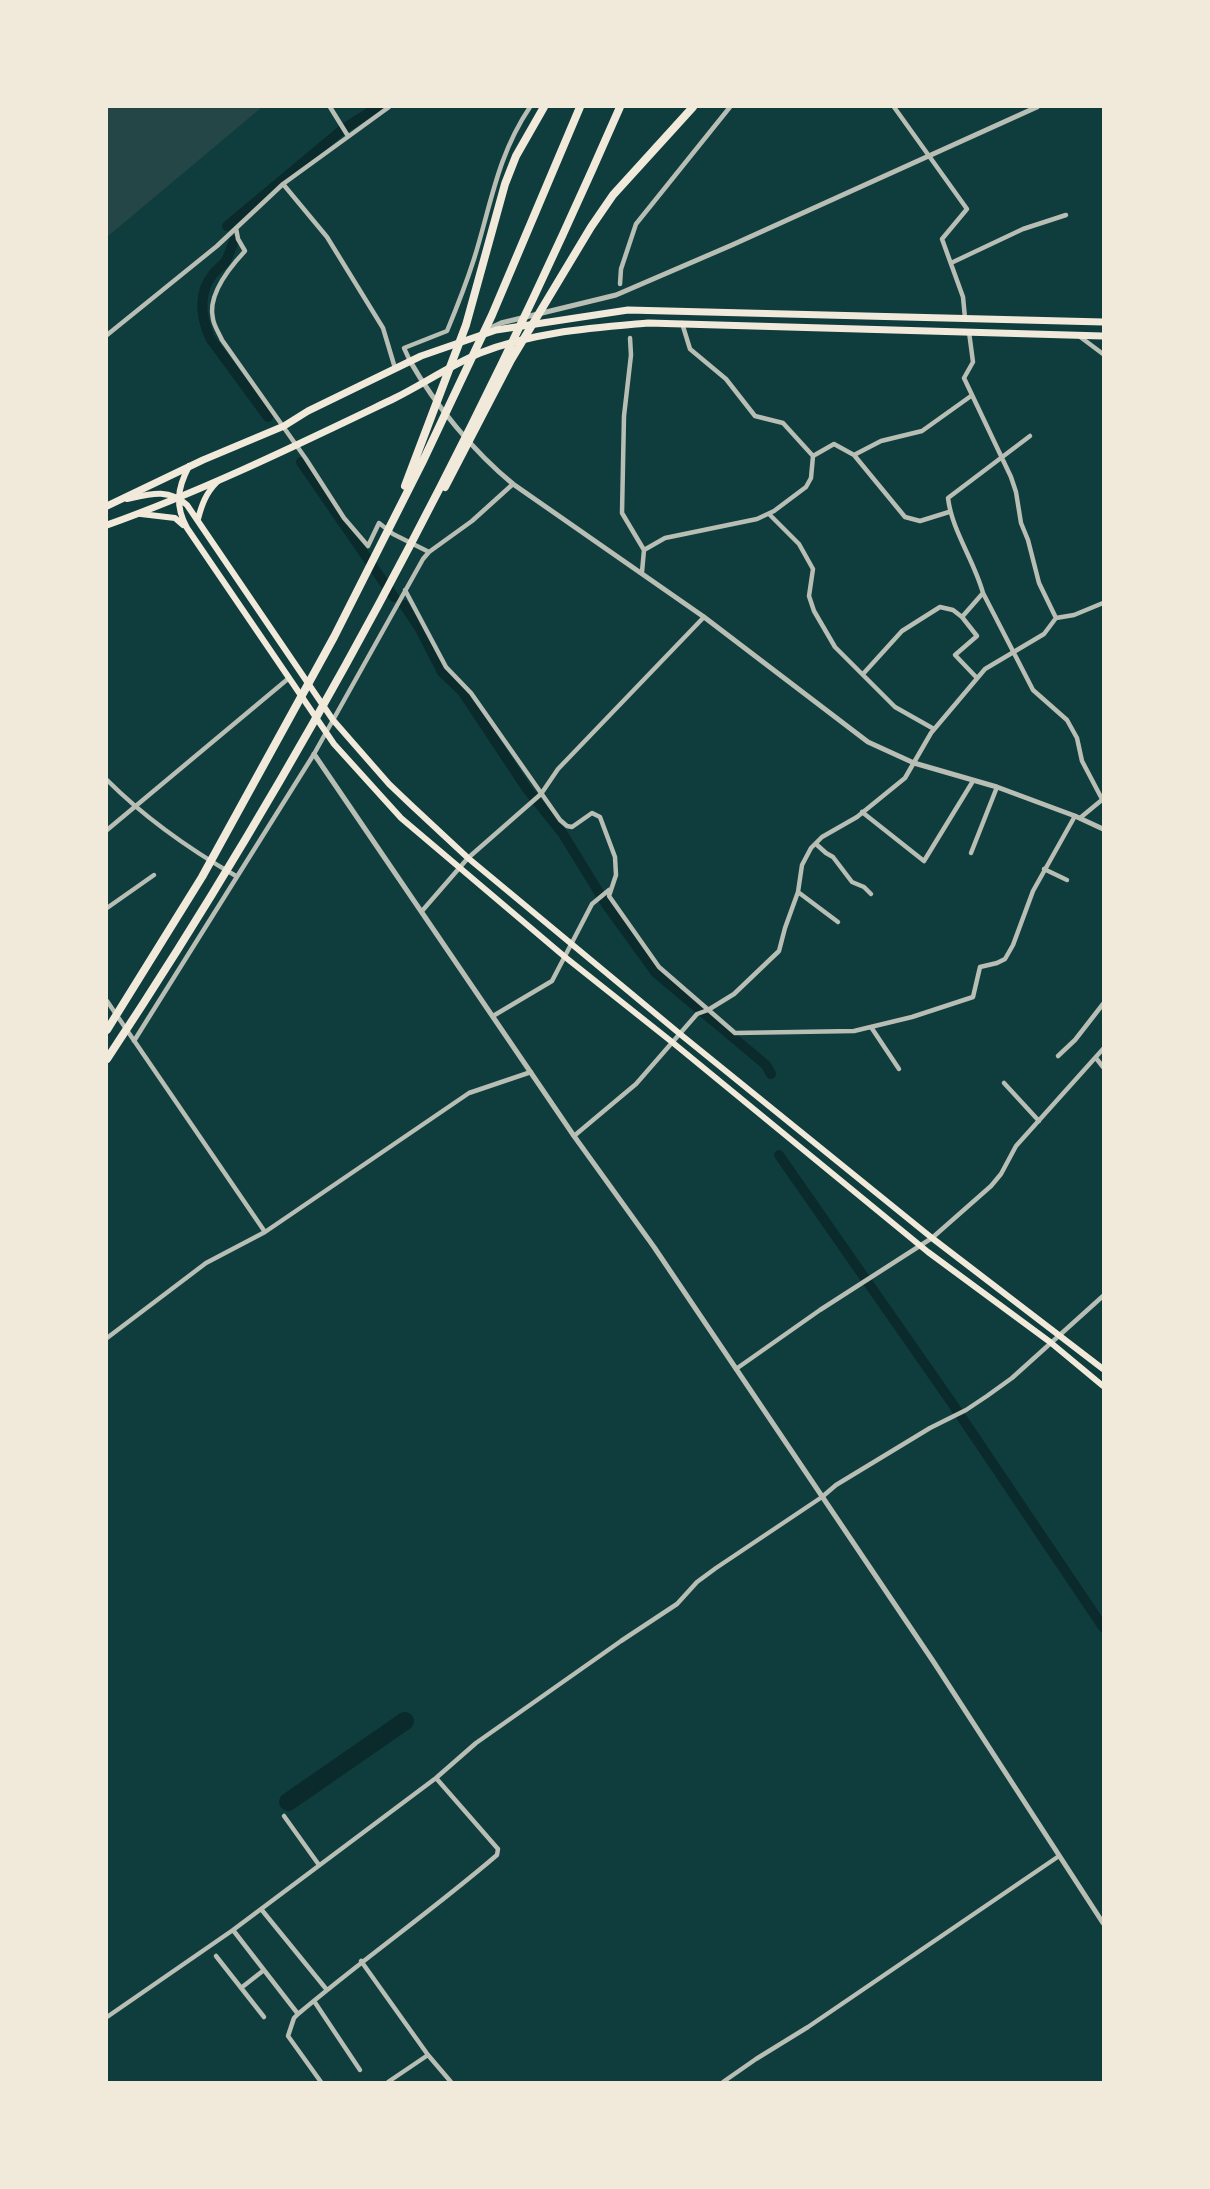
<!DOCTYPE html>
<html>
<head>
<meta charset="utf-8">
<style>
  body { margin:0 }
  #map { position:relative; width:1210px; height:2189px; overflow:hidden; background:#0f3d3e; font-family:"Fira Sans Condensed",sans-serif }
  canvas { display:block }
  .frame { position:absolute; inset:0; border:108px solid #f1e9da; pointer-events:none }
</style>
</head>
<body>
<div id="map">
<canvas width="1210" height="2189"></canvas>
<div class="frame"></div>
</div>
<script>
const context = document.querySelector('canvas').getContext('2d');
context.lineJoin = 'round';
function fillPath(path, color) { context.fillStyle = color; context.fill(path, 'evenodd'); }
function trace(path, color, width, dash) { context.strokeStyle = color; context.lineWidth = width; context.lineCap = dash ? 'butt' : 'round'; context.setLineDash(dash || []); context.stroke(path); }
const green = new Path2D(`
  M107,107h155l-155,130z`);
const canal = new Path2D(`
  M227,226l115,-96 36,-23
  M234,241c-3,6 -5,15 -9,21 -3,4 -8,7 -12,12 -15,19 -12,43 -3,64l58,79
  M301,462l93,135
  M404,605l16,24 22,43 20,19 65,98 36,45 43,70 50,69 110,92 5,9
  M779,1155l173,248 151,224`);
const river = new Path2D(`
  M288,1802l117,-81`);
const minor = new Path2D(`
  M330,107l18,29
  M894,107l73,102 -25,30 21,58 2,21
  M283,184l44,53 56,91 12,40
  M236,228l2,11 7,12c-15,16 -38,44 -32,68 1,7 6,14 9,21l84,119 38,59 24,28 11,-23 14,11 36,18
  M951,263l72,-34 43,-14
  M620,284l1,-15 15,-45 94,-117
  M682,323l8,26 36,30 29,37 28,7 30,33
  M107,335l110,-89 66,-62 106,-77
  M1079,336l24,18
  M630,338l1,17 -7,61 -2,97 22,37 -2,22
  M410,361l-6,-13 43,-17c10,-24 19,-47 27,-72 17,-54 23,-103 56,-152
  M1030,436l-82,62c4,33 26,62 35,95l50,97 34,30 10,18 5,23 20,38
  M854,455l27,-14 41,-10 49,-35
  M769,514l30,30 14,25 -4,27 5,15 21,36 60,60 39,22
  M644,550l21,-12 92,-19 17,-8 32,-24 5,-9 2,-22 21,-12 20,11 51,62 15,4 29,-9
  M405,590l41,77 25,26 89,127 7,6 5,1 20,-14 8,4 15,40 1,18 -7,21 50,71 76,66 119,-2 58,-14 61,-20 7,-30 17,-4 8,-4 8,-14 20,-54 42,-75
  M962,617l15,19 -22,19 22,23
  M1056,618l18,-3 29,-12
  M863,674l39,-43 38,-24 13,3 9,7 21,-24
  M107,780c38,38 82,69 129,96
  M862,812l62,49 49,-80
  M1080,818l23,-19
  M107,830l182,-152
  M816,844l10,9 7,4 19,25 12,5 7,7
  M971,853l26,-66
  M1044,869l23,11
  M798,892l40,30
  M107,908l47,-33
  M422,911l46,-53 73,-64 17,-25 146,-152
  M107,1001l158,231
  M493,1016l59,-35 40,-77 17,-14
  M871,1027l28,42
  M134,1041l180,-287 109,-195 6,-7 43,-31 41,-37
  M1058,1056l17,-16 28,-36
  M1096,1058l7,9
  M1004,1083l35,38
  M574,1136l62,-52 61,-70 11,-4 26,-16 45,-43 6,-23 13,-36 4,-27 9,-17 11,-11 35,-20 48,-39 26,-45 54,-64 59,-35 12,-16 -17,-35 -11,-43 -7,-17 -5,-31 -5,-15 -47,-99 9,-16 -4,-30
  M107,1338l99,-75 59,-31 204,-139 62,-21
  M736,1369l84,-59 112,-72 59,-52 10,-12 15,-28 87,-97
  M284,1816l35,49
  M261,1909l66,81
  M233,1930l65,84c65,-55 135,-104 199,-159l1,-6 -62,-71
  M216,1956l48,61
  M361,1961l67,94 23,27
  M241,1988l23,-18
  M314,2001l46,69
  M298,2014l-4,4 -6,18 33,46
  M107,2017l126,-87 203,-152 40,-35 145,-102 56,-37 20,-22 19,-14 106,-71 14,-12 94,-57 36,-18 21,-14 25,-18 91,-82
  M388,2082l40,-27
  M723,2082l33,-23 52,-32 251,-171`);
const tertiary = new Path2D(`
  M486,330l15,-7 115,-28 116,-50 305,-138
  M410,361c25,44 64,91 103,123l191,133 164,125 46,21 83,24 78,29 28,13
  M314,754l260,382 80,111 279,414 170,262`);
const secondary = new Path2D(`
  M189,466c-12,23 -14,40 -2,62l147,216 67,74 164,139 107,85 256,210 122,90 53,44
  M127,499c23,-5 41,-11 60,6l146,215 56,64 21,20 58,54 212,176 252,204 171,131
  M141,514l34,4 8,7
  M198,519c4,-15 8,-26 19,-37`);
const trunk = new Path2D(`
  M107,506l96,-46 81,-34 24,-15 113,-55 75,-26 132,-20 475,12
  M107,525c98,-35 194,-82 288,-127 28,-14 56,-33 85,-45 52,-21 112,-25 168,-30l455,13`);
const motorway = new Path2D(`
  M405,486l61,-161 39,-141 11,-28 28,-49
  M445,487l66,-127 80,-133 22,-32 80,-88
  M107,1030l95,-153 132,-240 88,-174 70,-148 88,-208
  M107,1059c199,-300 369,-622 513,-952`);
fillPath(green, '#244646');
trace(canal, '#0a2a2b', 10);
trace(river, '#0a2a2b', 18);
trace(minor, '#b8beb3', 4.5);
trace(tertiary, '#b8beb3', 5);
trace(secondary, '#f1e9da', 6);
trace(trunk, '#f1e9da', 7);
trace(motorway, '#f1e9da', 8);
</script>
</body>
</html>
